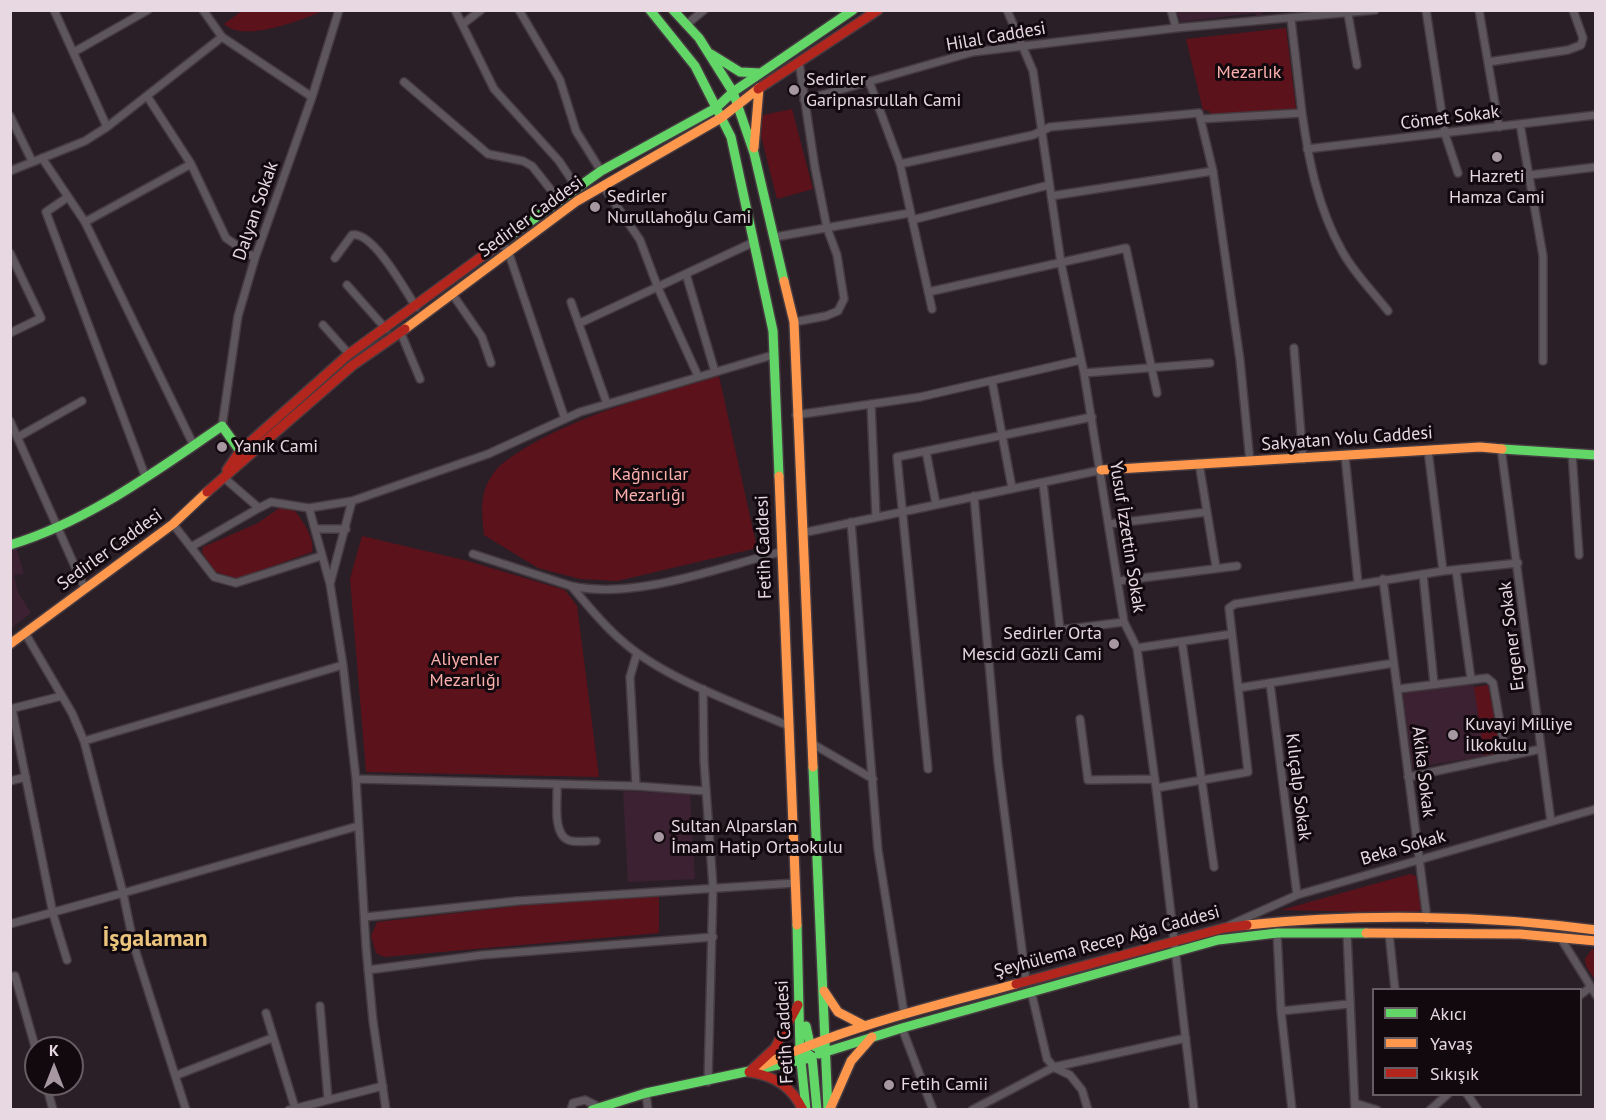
<!DOCTYPE html>
<html>
<head>
<meta charset="utf-8">
<style>
  body { margin:0 }
  #map { position:relative; width:1606px; height:1120px; overflow:hidden; background:#2b1f27; font-family:"PT Sans",sans-serif }
  canvas { display:block }
  .frame { position:absolute; inset:0; border:12px solid #e8d8e1; pointer-events:none }
  .legend { position:absolute; left:1372px; top:988px; width:210px; height:108px; box-sizing:border-box; background:#12090f; border:2px solid #685c63; margin:0; padding:8px 10px; list-style:none; font-size:18px; color:#e8d8e1 }
  .legend li { display:flex; align-items:center; gap:12px; height:30px }
  .legend b { width:30px; border:2px solid #685c63 }
  .north { position:absolute; left:24px; top:1036px; width:60px; height:60px; box-sizing:border-box; background:#12090f; border:2px solid #685c63; border-radius:50%; rotate:0deg; font-size:16px; font-weight:700; line-height:24px; text-align:center; color:#e8d8e1 }
  .north::after { content:''; display:block; margin:auto; width:21px; height:27px; background:#a697a0; clip-path:polygon(50% 0,100% 100%,50% 72%,0 100%) }
</style>
</head>
<body>
<div id="map">
<canvas width="1606" height="1120"></canvas>
<div class="frame"></div>
<ul class="legend">
<li><b style="height:8px;background:#63d668"></b>Akıcı</li>
<li><b style="height:8px;background:#ff974d"></b>Yavaş</li>
<li><b style="height:8px;background:#b3261e"></b>Sıkışık</li>
</ul>
<div class="north">K</div>
</div>
<script>
const context = document.querySelector('canvas').getContext('2d');
context.lineJoin = 'round';
function fillPath(path, color) { context.fillStyle = color; context.fill(path, 'evenodd'); }
function trace(path, color, width, dash) { context.strokeStyle = color; context.lineWidth = width; context.lineCap = dash ? 'butt' : 'round'; context.setLineDash(dash || []); context.stroke(path); }
function label(font, color, halo, rows, align = 'center') {
  context.font = font + ' "PT Sans",sans-serif'; context.lineWidth = 6; context.setLineDash([]); context.textBaseline = 'middle'; context.strokeStyle = halo; context.fillStyle = color; for (const [text, x, y, turn = 0] of rows) {
    context.save(); context.translate(x, y); context.rotate((+turn || 0) * Math.PI / 180); context.textAlign = isNaN(turn) ? turn : align; if (halo) context.strokeText(text, 0, 0); context.fillText(text, 0, 0); context.restore();
  }
}
const built = new Path2D(`
  M1176,11h86l1,4 -7,1 -1,-3 -74,9z
  M16,547l8,27 -10,1 4,17 13,21 -20,15v-79z
  M1473,684l1,3 14,-2 13,68 -88,15 -10,-72 2,-4z
  M623,791l67,3 5,85 -67,3z`);
const green = new Path2D(`
  M243,10h80v1c-22,9 -79,32 -99,13z
  M1286,28l10,81 -85,6 -2,-4 -6,-1 -17,-71z
  M792,109l21,80 -36,10 -18,-71v-12z
  M719,376l38,172 -140,33 -37,-2 -42,-11 -54,-33c-2,-21 -5,-39 7,-58 8,-14 21,-20 34,-29 60,-36 127,-52 194,-72z
  M282,506h9c9,11 25,32 21,46l-76,27 -22,-8 -12,-19 1,-5 55,-24z
  M362,536l106,25 97,29 12,16 22,171 -233,-5 -16,-193z
  M1488,685l13,68 -17,2 -10,-68z
  M1410,874l6,2 5,33 -4,4 -136,-3z
  M659,896v37l-275,24 -8,-4 -5,-17 6,-14 203,-23z
  M1592,949l3,1v30l-9,-14 -1,-7z`);
const street = new Path2D(`
  M54,10l53,117
  M203,10l19,27 90,60
  M455,10l39,79 65,72 18,27
  M519,10l41,70 16,51 25,40
  M1007,10l26,61 28,192 23,110 40,249 13,26 20,147 37,315
  M1171,10l5,18
  M1426,10l19,124 13,39
  M1479,10l20,117
  M1348,14l9,51
  M1291,19l11,94
  M463,24l18,-14
  M686,25l18,-15
  M74,52l74,-42
  M1488,62l80,-12 13,-5 2,-7 -10,-28
  M869,81l31,83 32,145
  M404,82l84,72 35,7 9,5 27,34
  M147,96l44,68 35,74 29,20
  M804,100l169,-48 203,-24 199,-18
  M10,116l22,45
  M1201,119l101,-6c7,49 16,95 40,138 12,22 31,41 46,60
  M1520,124l23,132v105
  M1307,149l289,-34
  M42,158l43,64 108,222
  M900,164l133,-29 17,-8 149,-14 14,58 27,189 10,102
  M10,171l75,-30 22,-14 115,-90
  M1530,175l66,-8
  M603,186l37,54 18,48 40,88
  M1051,196l162,-25
  M68,197l-22,15 100,266
  M912,220l137,-35
  M85,222l106,-58
  M775,237l135,-24
  M501,243l7,8 57,168
  M10,253l31,65 -31,15
  M335,258l17,-23c21,-4 53,55 64,72
  M686,274l29,98
  M347,285l39,44
  M928,292l198,-44 31,145
  M453,295l29,42 9,26
  M571,302l36,102
  M794,322l32,-6 12,-5 6,-12 -7,-44 -10,-27 -12,-60 -16,-106
  M580,323l174,-81
  M323,325l26,29
  M400,331l20,48
  M1294,348l9,111
  M1084,373l126,-10
  M992,381l20,107
  M871,404l5,113
  M796,415l124,-18 161,-37
  M10,421l75,168
  M222,426l16,-110 17,-58 57,-161 27,-87
  M18,437l64,-36
  M1501,448l50,374
  M1428,450l15,121
  M926,451l10,53
  M1572,453l7,102
  M1345,456l13,127
  M1199,463l17,104
  M223,477l36,31 12,-6 38,6 43,-7 136,-47 92,-42 193,-57
  M1043,483l17,147 64,-8
  M974,496l24,267 28,218
  M352,501l-22,83 13,81 13,114 10,168 7,74 13,89
  M309,508l21,76
  M851,522l27,328 26,163
  M173,524l41,53 22,6 85,-27
  M1109,524l98,-12
  M315,529h31
  M802,533l299,-63
  M191,547l68,-39
  M473,554l98,32c64,14 146,-18 209,-34
  M1456,570l15,109
  M1423,574l11,110
  M1383,579l44,340
  M1118,581l119,-15
  M571,586c16,18 31,38 50,54 42,38 115,63 168,86
  M1182,642l32,225
  M1137,648l95,-14
  M1270,683l27,212
  M1238,688l156,-25
  M703,689l1,72 9,126 -5,195
  M1398,689l89,-11 6,5 13,74
  M10,709l52,-13
  M12,709l41,205 14,46
  M1080,719l8,61 67,-1
  M84,741l259,-76
  M811,743l62,36
  M928,769l-31,-312 195,-40
  M1408,777l133,-28
  M356,779l280,7 70,5
  M10,781l16,-4
  M557,785c1,14 -5,48 11,55 7,3 20,1 28,1
  M636,786l-6,-109 7,-24
  M1156,788l92,-16 -19,-164 6,-4 208,-33 75,-8
  M365,917l152,-16 279,-18
  M10,924l113,-31 -39,-152 -12,-28 -47,-80
  M1230,925l67,-30 299,-86
  M1277,933l4,78 11,99
  M1347,933l8,177
  M1389,933l6,57
  M1560,937l36,58
  M368,970l114,-15 231,-18
  M10,977l5,-1 21,74
  M1031,991l16,68 8,9 15,7 12,15 6,20
  M1580,995l11,-8
  M320,1006l8,93
  M1281,1011l68,-7
  M266,1013l29,95
  M902,1028l31,82
  M177,1075l95,-37
  M46,1084l7,26
  M646,1093l2,17
  M1467,1094l11,16
  M1355,1103l22,7
  M186,1110l-52,-164 -11,-53 235,-67
  M289,1110l94,-24
  M571,1110l2,-7 12,-3 14,7
  M972,1110l82,-43 132,-29
  M1430,1110l18,-16`);
const fast = new Path2D(`
  M650,10l45,56 36,71 42,194 6,145
  M673,10l26,28 34,54 21,61 30,128
  M711,54l29,18 20,1
  M507,238l94,-67 115,-63 17,-16 120,-82
  M1502,449l94,6
  M10,545c79,-24 144,-73 212,-119l18,25
  M813,767l15,343
  M797,925l3,127 6,58
  M806,1026l4,18 15,8
  M790,1053h17l5,4 5,53
  M819,1054l83,-26 316,-88 59,-7h89
  M592,1110l54,-17 160,-34`);
const slow = new Path2D(`
  M754,148l5,-60
  M784,281l10,41 19,445
  M405,329l172,-128 144,-83 37,-29
  M1101,470l379,-23 22,2
  M779,476l18,449
  M10,644l163,-120 34,-32
  M1247,925c110,-12 239,-10 349,5
  M1366,933l154,1 76,7
  M824,991l14,21 25,13
  M759,1067c82,-39 170,-60 257,-83
  M830,1109l21,-48 21,-24`);
const jam = new Path2D(`
  M758,89l120,-79
  M227,470l13,-19 109,-97 158,-116
  M207,492l146,-127 52,-36
  M1016,984l208,-56 23,-3
  M749,1072l26,-24 23,-43
  M749,1072c26,4 42,14 54,38`);
const markers = [
  [794,90,6,"#a697a0"],
  [1497,157,6,"#a697a0"],
  [595,207,6,"#a697a0"],
  [222,447,6,"#a697a0"],
  [1114,644,6,"#a697a0"],
  [1453,735,6,"#a697a0"],
  [659,837,6,"#a697a0"],
  [889,1085,6,"#a697a0"]
];
const streetNames = [
  ["Hilal Caddesi",996,37,-10],
  ["Cömet Sokak",1450,118,-7],
  ["Dalyan Sokak",256,211,-71],
  ["Sedirler Caddesi",531,217,-36],
  ["Sakyatan Yolu Caddesi",1347,439,-4],
  ["Yusuf İzzettin Sokak",1127,537,81],
  ["Fetih Caddesi",764,547,-92],
  ["Sedirler Caddesi",110,550,-36],
  ["Ergener Sokak",1512,636,-97],
  ["Akika Sokak",1423,772,83],
  ["Kılıçalp Sokak",1298,787,83],
  ["Beka Sokak",1403,848,-16],
  ["Şeyhülema Recep Ağa Caddesi",1107,942,-15],
  ["Fetih Caddesi",785,1032,-93]
];
const parkNames = [
  ["Mezarlık",1249,73],
  ["Kağnıcılar",650,475],
  ["Mezarlığı",650,496],
  ["Aliyenler",465,660],
  ["Mezarlığı",465,681]
];
const poiNames = [
  ["Sedirler",806,80],
  ["Garipnasrullah Cami",806,101],
  ["Hazreti",1497,177,"center"],
  ["Hamza Cami",1497,198,"center"],
  ["Sedirler",607,197],
  ["Nurullahoğlu Cami",607,218],
  ["Yanık Cami",234,447],
  ["Sedirler Orta",1102,634,"right"],
  ["Mescid Gözli Cami",1102,655,"right"],
  ["Kuvayi Milliye",1465,725],
  ["İlkokulu",1465,746],
  ["Sultan Alparslan",671,827],
  ["İmam Hatip Ortaokulu",671,848],
  ["Fetih Camii",901,1085]
];
const districtNames = [
  ["İşgalaman",155,939]
];
fillPath(built, '#3b2131');
fillPath(green, '#5b121a');
trace(street, '#453a40', 10);
trace(fast, '#453a40', 12);
trace(slow, '#453a40', 12);
trace(jam, '#453a40', 12);
trace(street, '#5d575d', 7);
trace(fast, '#63d668', 9);
trace(slow, '#ff974d', 9);
trace(jam, '#b3261e', 9);
for (const [x, y, r, color] of markers) { const dot = new Path2D(); dot.arc(x, y, r, 0, 2 * Math.PI); context.fillStyle = color; context.fill(dot); trace(dot, '#12090f', 2); }
label('18px', '#e8d8e1', '#12090f', streetNames);
label('18px', '#fdb1ad', '#12090f', parkNames);
label('18px', '#e8d8e1', '#12090f', poiNames, 'left');
label('bold 24px', '#eac37c', '#12090f', districtNames);
</script>
</body>
</html>
